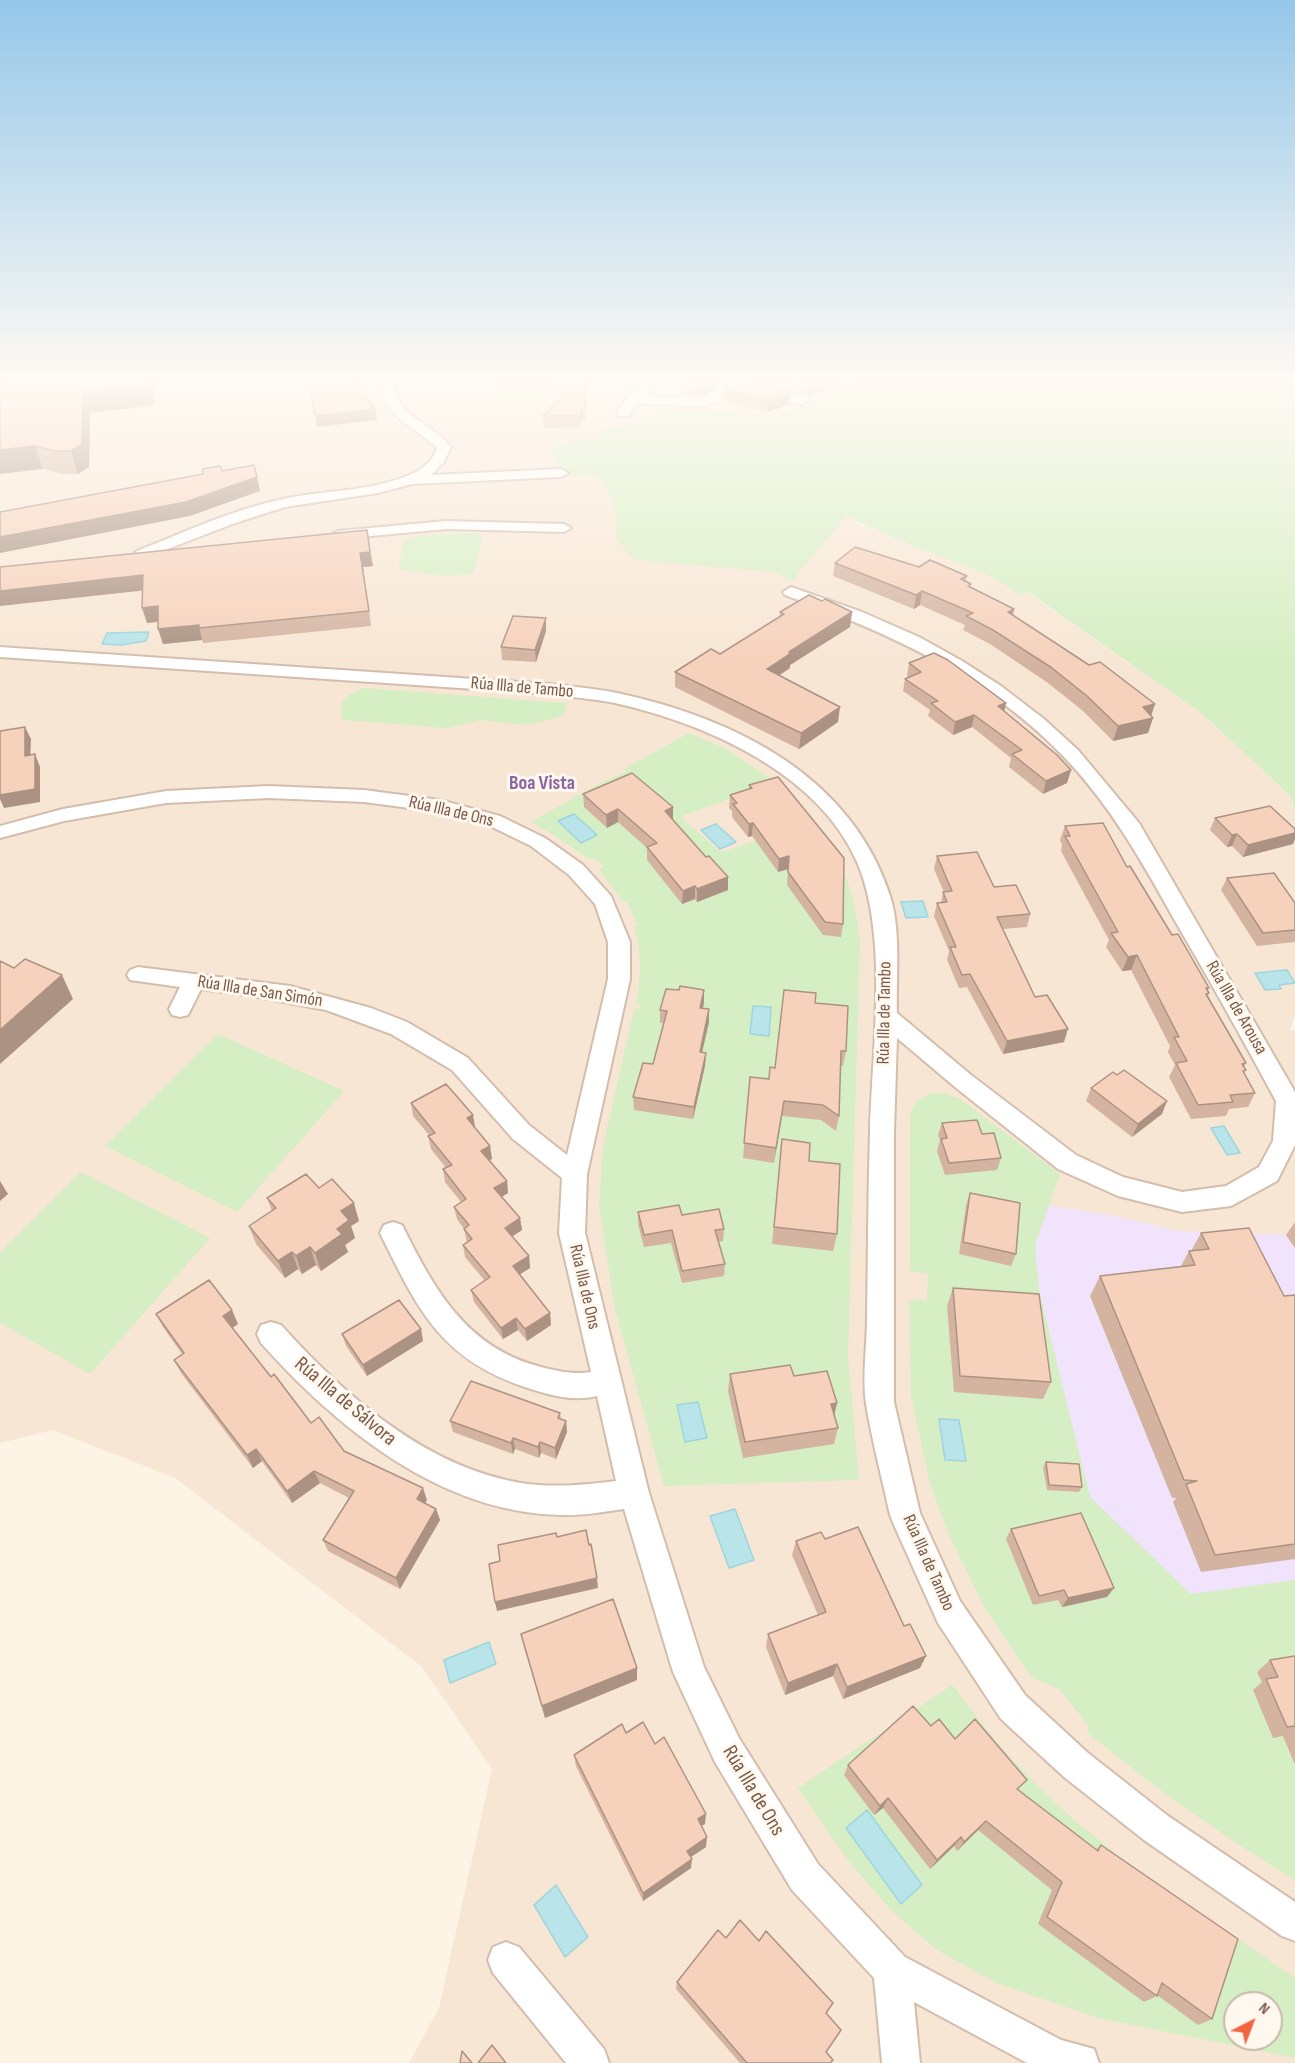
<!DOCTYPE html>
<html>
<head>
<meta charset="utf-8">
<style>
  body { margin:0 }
  #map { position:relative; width:1295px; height:2063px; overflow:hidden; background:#fef4e6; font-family:"Sofia Sans Condensed",sans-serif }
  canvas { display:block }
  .north { position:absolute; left:1223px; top:1991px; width:60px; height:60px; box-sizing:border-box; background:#fff8ef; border:2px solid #cab8ac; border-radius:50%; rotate:42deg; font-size:16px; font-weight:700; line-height:24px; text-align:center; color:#7a5948 }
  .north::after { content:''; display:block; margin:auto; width:21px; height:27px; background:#f26442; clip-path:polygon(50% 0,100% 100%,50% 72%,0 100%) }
</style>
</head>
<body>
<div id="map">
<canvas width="1295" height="2063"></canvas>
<div class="north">N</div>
</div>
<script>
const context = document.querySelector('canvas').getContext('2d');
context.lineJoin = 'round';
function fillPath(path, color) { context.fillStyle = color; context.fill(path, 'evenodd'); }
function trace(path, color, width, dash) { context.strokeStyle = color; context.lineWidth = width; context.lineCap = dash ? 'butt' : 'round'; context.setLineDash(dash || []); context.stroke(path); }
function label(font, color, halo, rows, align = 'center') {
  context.font = font + ' "Sofia Sans Condensed",sans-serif'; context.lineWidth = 6; context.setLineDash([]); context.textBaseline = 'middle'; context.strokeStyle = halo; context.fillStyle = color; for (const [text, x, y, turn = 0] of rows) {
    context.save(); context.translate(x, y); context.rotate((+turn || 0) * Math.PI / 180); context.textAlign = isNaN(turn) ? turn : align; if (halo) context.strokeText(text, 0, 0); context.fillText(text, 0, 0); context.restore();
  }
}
const residential = new Path2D(`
  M0,378h853l52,152 -52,-9 59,25 58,20 28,12 22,17 7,-3 174,121 89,82 5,15v205l-5,15h5v1033h-886l30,-55 53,-239 -70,-102 -247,-189 -122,-48 -53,13zM1235,2003h36v36h-36z`);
const education = new Path2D(`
  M1049,1205l71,12 57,14 109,4 9,-2v347l-104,15 -102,-98 -50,-207 -4,-45z`);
const green = new Path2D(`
  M495,378h79l-19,7 -6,8 -18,10 -24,1 -13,-6 5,-9 -5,-7z
  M842,378h453v432l-5,-15 -89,-82 -173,-121 -8,3c-37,-27 -68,-33 -109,-50 -22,-8 -43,-19 -64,-29l-55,65 -18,-9 -139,-12 -19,-21c3,-24 -4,-43 -18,-62 -31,-1 -31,0 -49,-26l17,-10 31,-3 3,-8 40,-6 16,-7 8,-12 109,12 80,-31z
  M483,533l-10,41 -29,2 -46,-7 7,-30 26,-5z
  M363,688l204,15 -3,12 -26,8 -14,2 -43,-5 -34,8 -104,-8c-7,-20 3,-24 20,-32z
  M689,733l36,15 51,34 -96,35 41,35 94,-30c28,36 42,77 45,123l-12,412 11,123 -195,6 -49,-177 -16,-102 4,-60 31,-138h6l1,-4 -5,-1c5,-26 6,-51 -2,-76l4,-2 -11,-24h-4l-24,-33 5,-2 -9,-8 -8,-1 -32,-22 -24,-14 67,-38 28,-12 -2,-3z
  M218,1034l126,57 -107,121 -132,-66z
  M933,1093h10l17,6 100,75 -25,71 4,45 51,207 101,97 104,-14v300c-73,-44 -142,-93 -208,-148l2,-6 -30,-37 -26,-11 -8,-10 -40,-60 -37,-75 -18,-49 -19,-88 -2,-93 5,-4 13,2 1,-27 -18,-3v-158l7,-13z
  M81,1172l129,66 -120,136 -90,-51v-70z
  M952,1685c23,30 46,61 73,88 78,82 178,141 270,205v80l-197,-40 -102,-35 -59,-33 -44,-38 -43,-49 -52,-75zM1235,2003h36v36h-36z`);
const water = new Path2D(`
  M149,632l-3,9 -25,4 -19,-1 5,-11z
  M574,814l23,21 -16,8 -23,-22z
  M716,824l20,18 -16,7 -19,-19z
  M923,901l5,16 -22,1 -5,-16z
  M1287,970l8,13 -16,2 2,4 -16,1 -10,-17z
  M753,1006l18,1 -2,29 -19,-2z
  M1224,1126l16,27 -13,2 -16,-27z
  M698,1402l9,36 -22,4 -8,-37z
  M939,1419l20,1 7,41 -21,-1z
  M735,1509l19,51 -25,8 -19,-52z
  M489,1642l7,22 -46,19 -6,-23z
  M867,1810l55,75 -21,19 -55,-76z
  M556,1885l32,52 -23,20 -31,-52z`);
const street = new Path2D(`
  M382,378h12c-2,40 36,42 57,69l-7,15 -13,13 130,-6 7,4 -7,4 -149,7 -34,9 -93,14 -50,16 -88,34h-10l-3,-3 3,-3c48,-19 95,-41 146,-52 41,-9 86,-7 126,-24 13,-5 23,-13 28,-27 -22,-22 -61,-34 -55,-70z
  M649,378h13l-18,18 56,3 9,-4 17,-17h12l-19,23 -18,6 -64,-4 -8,13h-10l-2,-3 11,-17z
  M761,385l46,13 1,3 -6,4 -45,-13 -2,-3z
  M446,521l118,3 7,4 -7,4 -118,-3 -108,10 -7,-4 7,-4z
  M791,587l71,25 57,25 43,24 39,25 43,33 34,31 61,73 156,269v53l-18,36 -46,25 -49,6 -64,-16 -60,-27 -103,-82 -58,-49 -3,94v270l26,111 40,88 65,94 63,58 80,63 127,86v39l-13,-5 -138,-96 -80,-63 -63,-58 -63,-96 -44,-98 -4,-10c-8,-37 -18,-74 -24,-111 -4,-27 1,-59 1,-87 1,-62 1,-124 3,-185 2,-82 19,-196 -13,-270 -39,-90 -153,-139 -242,-159 -21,-4 -44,-6 -66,-9l-549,-37v-10l549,37c22,3 46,4 68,9 117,25 236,83 274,206 10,35 5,78 6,114l74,62 105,80 47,22 59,15 44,-6 33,-19 14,-26 3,-40c-33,-61 -67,-122 -102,-182 -32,-57 -63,-113 -109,-161 -75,-80 -178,-126 -280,-163l-2,-3z
  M269,786l95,4 76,10 60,16 45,22 38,27 28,31 19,46v37l-43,195 -2,59 64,260 55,174 35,71 79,126 87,93 156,83 33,9 5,14h-72l-113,-61 6,61h-38l-8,-85 -82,-88 -77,-128 -42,-90 -49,-163c-21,3 -42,7 -63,6 -120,-2 -224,-87 -300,-172l-4,-9 4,-9 10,-3 10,3c63,70 144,142 240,158 32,5 63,2 95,-2l-19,-85c-25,6 -48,-1 -72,-9 -85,-28 -108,-79 -145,-154l4,-8 9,-3 9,3c32,64 64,123 139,142 17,4 33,8 50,5l-32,-139 3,-55 -49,-39 -61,-69 -61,-36 -65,-24 -74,-14 -51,-7 -13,26 -8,2 -8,-2 -3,-6 11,-22 -50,-7 -3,-5 3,-5 8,-3 152,19 81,22 36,14 61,36 61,67 38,30 41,-176v-37l-13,-38 -26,-29 -38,-29 -45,-22 -46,-12 -76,-10 -95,-4 -103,5 -102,18 -64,17v-12l63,-17 103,-18z
  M506,1942l13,5 85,102 5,14h-43l-73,-90 -5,-13 5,-13z`);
const wall = new Path2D(`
  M1,378h152l2,27 -65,8 -1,54 -11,7h-15l-20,-5z
  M585,378l1,42h-5v7l-37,1 -1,-12z
  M683,378h41l-16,15 -8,4 -19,-3v-14z
  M744,378h90l-1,9 -25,9z
  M725,387l65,17 -22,8 -33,-9 -11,-5z
  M367,530l6,36 -10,1 8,59 -168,17 -1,-3 -39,4 -5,-22 -11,1 -5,-32z
  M835,563l84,4 48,9 -2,5 6,6 43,22 -1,6 138,101 2,2 -5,15 -35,8 -30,-30 -35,-28 -58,-39 -27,-14 2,-5 -45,-20 -6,4 -81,-33z
  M822,601l30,11 -2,15 -60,38v3l-11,8 59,46 -39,27 -124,-62v-15l45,-18 60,-37v-5z
  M546,631l-10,31 -34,-2 -1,-13z
  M909,663l97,40 -2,8 67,59 -4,13 -24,11 -34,-27 2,-9 -39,-31 -19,8 -25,-19 2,-6 -27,-19 2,-12 3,-2 -1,-1z
  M778,777l65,147 -2,13 -18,-2 -36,-50 1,-16 -10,3 -26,-36 -4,1 -16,-20v-6l-3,-3 1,-13 19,-6v-4z
  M583,794l90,13v12l33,38 22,20v13l-31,12 -2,-3 -13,5 -35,-44v-12l-29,-26 -11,6 -23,-21z
  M1215,818l78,26 -50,13 -11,-11 -5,1 -17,-17z
  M1065,826l62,41 45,68 37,53 -2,3 2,2 -1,3 38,67 -2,4 2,3 -2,3 11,20 -7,14 -19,2 -3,7 -35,3 -22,-42 6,-12 -7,-13 2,-6 -39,-76 -9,1 -16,-24 3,-7 -48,-89 1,-6 -2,-5z
  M937,856l57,31 36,27 -3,13 -24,2 32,68 29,45 -61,12 -36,-67 -8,1 -12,-28 2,-9 -15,-35 3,-13h4l2,-11h1l-10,-23z
  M1227,878l68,25v39l-38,4 -36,-56z
  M679,990h25l-1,18 6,14 -7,31h4l-1,13 -12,53 -59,-9 -1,-13 20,-33 11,-41h-4v-13z
  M815,1003l31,48 -3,15h-3l-1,50 -3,15 -15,-11 -39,-4 -8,47 -31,-5 7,-81 19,2 6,-11z
  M1091,1088l71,26 -30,23 -46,-36z
  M411,1103l63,24 16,19 2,13 -3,1 18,21 1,12 -6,4 18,21 2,12 -10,6 17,20 1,12 -10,6 30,39 1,12 -24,16 -9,-11 -15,9 -29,-37 -3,-12 14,-9 -20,-24 -2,-12 4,-3 -3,-13 -7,-10 -3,-12 7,-5 -16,-20 -2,-13 3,-1 -15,-19 -3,-13h2l-17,-20z
  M942,1123l40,11 19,24 -4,12 -52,5 -8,-24 3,-11 -2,-5z
  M782,1139l27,22 28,73 -4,17 -61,-7z
  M319,1188l40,33 -8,5 4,12 -10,7 3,7 -27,19 -5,-6 -14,9 -4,-5 -13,9 -29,-34 -7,-18 23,-15 -5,-13z
  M970,1193l46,61 -5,12 -52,-12 7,-49z
  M638,1212l44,3 42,14 -1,12 -5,1 7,22 -1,12 -42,7 -11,-40 -27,4 -6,-23z
  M1295,1222v26l-9,-13z
  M1201,1233l83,63 11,-1v264l-94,13 -28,-70 3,-4h-4l-82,-202 10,-20 81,-10 8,-15h2z
  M953,1288l98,94 -8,17 -89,-7 -7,-86z
  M156,1314l82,10 -6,4 39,49 40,46 33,28 83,49 -2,3 11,6 4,11 -40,69 -72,-38 -5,-11 26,-42 -29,-15 -28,20 -30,-42 -9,7 -72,-95 -7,-13 8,-6 -19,-27z
  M421,1329l2,12 -56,35 -21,-30 -4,-12z
  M730,1374l64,2 43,27 -3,12 4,13 -4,16 -91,14 -15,-67z
  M560,1413l1,6 5,2 1,11 -11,27 -15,-6 -2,5 -24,-9 -2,5 -60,-22 -3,-11z
  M1046,1462l36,25 -3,5 -32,-2 -4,-23z
  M1011,1529l96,68 -45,10 -4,-7 -25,5 -27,-66z
  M825,1539l95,129 -77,31 -10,-23 -48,19 -19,-48 2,-13 50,-19 -26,-60 4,-14z
  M521,1634l116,46 -92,38 -21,-71z
  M1295,1656v109l-12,-29 -10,2 -20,-48 9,-8 -5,-10 13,-12z
  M931,1726l24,13 63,51 78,59 5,-4 111,174 -14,6 -41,-30v1l-13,6 -106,-78 14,-34 -74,-60 -21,21 -3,-5 -24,23 -47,-61 -9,7 -30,-40 4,-10z
  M626,1733l29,11 50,80 -4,2 5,21 -15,10v11l-48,33 -67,-135 -2,-11z
  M726,1938l100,75v39l4,11h-90l-64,-74 1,-7z`);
const shadedWall = new Path2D(`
  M149,378h4l2,27 -65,8 -1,54 -11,7 -7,-23 12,-60z
  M710,378h14l-16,15 -8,4v-14z
  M822,378h12l-1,9 -25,9 1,-13z
  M790,393v11l-22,8 1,-11z
  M375,409l2,11 -60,7 -2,-11z
  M35,446l8,23 -43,5v-24z
  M257,477l3,14 -70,25 -190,37v-16z
  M370,552l3,14 -10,1 8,59 -11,-73z
  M143,575l5,15 -148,16v-15z
  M922,591l-2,14 -6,4 2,-14z
  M158,606l4,15 -15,2 -5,-15z
  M1014,609l-3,14 -3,-11z
  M852,612l-2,15 -60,38v3l-25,16 2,-15 22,-17z
  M546,618v13l-10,31 -1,-12z
  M199,625l3,15 -39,4 -5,-15z
  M1006,703l-3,13 -5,-10z
  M1155,704l-5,15 3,-1 -5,15 -35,8 5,-15 25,-19z
  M840,707l-2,15 -39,27 2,-16z
  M974,715l-2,12 -19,8 2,-13z
  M25,727l6,12 -1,30 -5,-13z
  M35,754l5,13v35l-36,6 -4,-9v-4z
  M1071,770l-4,13 -24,11 3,-13z
  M673,807v13l-8,-9z
  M618,809v13l-11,6 -1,-13z
  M753,823l-1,13 -4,1 1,-13z
  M1295,833v6l-2,5 -50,13 5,-12z
  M1237,834l-5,12 -5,1 5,-12z
  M789,856l-1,13 -10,3 1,-13z
  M728,877v13l-31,12v-13z
  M695,886v13l-13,5 1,-13z
  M1137,955l-6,15 -9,1 6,-14z
  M62,975l11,24 -73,65v-34z
  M704,990v13l-4,18v-13z
  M709,1009v13l-10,43 1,-13z
  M1068,1029l-4,13 -61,12 4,-13z
  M706,1053l-1,13 -12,53 1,-12z
  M784,1101l-2,15 -8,47 2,-15z
  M1167,1101l-5,13 -30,23 6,-13z
  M473,1115l2,12 -8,-9z
  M490,1146l2,13 -9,4 -2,-12z
  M0,1181l8,13 -8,7z
  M507,1181l1,12 -12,7 -2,-12z
  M354,1203l5,18 -8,5 4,12 -10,7 3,7 -27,19 -6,-18 26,-42z
  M520,1218l2,12 -15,10 -2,-12z
  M310,1247l6,18 -14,9 -6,-18z
  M292,1252l6,17 -13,9 -7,-17z
  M529,1256l1,12 -16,10 -1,-12z
  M232,1310l6,14 -9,6 -6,-14z
  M550,1313l1,12 -24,16 -2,-12z
  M516,1318l2,12 -15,9 -2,-11z
  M421,1329l2,12 -56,35 -4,-11z
  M837,1403l-4,17 -2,-16z
  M566,1421l1,11 -11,27 -1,-11z
  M513,1438l2,11 -2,5 -2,-11z
  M540,1442l1,11 -2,5 -1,-11z
  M256,1449l6,12 -9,7 -6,-13z
  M314,1471l6,12 -28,20 -5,-12z
  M423,1488l4,12 -7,11 -3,-12z
  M436,1509l4,11 -40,69 -4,-11z
  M597,1578l1,10 -101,23 -2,-9z
  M1114,1588l-7,9 -45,10 6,-9z
  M926,1656l-6,12 -77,31 4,-12z
  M837,1664l-4,12 -48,19 3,-12z
  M637,1668v12l-92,38 -3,-12z
  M888,1798l-5,10 -9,7 6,-9z
  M706,1814l-1,10 -9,5 2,-10z
  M986,1821l-8,9 -21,21 7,-9z
  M707,1837l-1,10 -20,13 1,-9z
  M961,1837l-7,9 -24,23 7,-9z
  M692,1859l-1,9 -48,33v-8z`);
const building = new Path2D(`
  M1,378h148v6l-66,7 -1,53 -11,7h-16l-20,-5 -35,4v-62z
  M333,378h17l25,31 -60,7 -7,-36z
  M580,378h5v31h-4v7h-38z
  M683,378h27l-10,5 -19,-3z
  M732,378h5l53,15 -21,8 -34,-9 -10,-5z
  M792,378h30l-13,5z
  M254,465l3,12 -71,25 -186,35v-25l203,-38v-5l17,-3 2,5z
  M367,530l3,22 -10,1 9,58 -170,17v-3l-41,4v-23l-16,2 1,-33 -143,16v-24z
  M855,547l64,20 11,-7 37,16 -6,3 10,5 -3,2 46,23 -6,3 81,53 11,-3 55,42 -12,3 10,11 -35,8 -31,-30 -35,-28 -59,-38 -27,-14 7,-3 -51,-22 -6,4 -81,-32z
  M809,595l13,6 3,-2 27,13 -63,40 2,1 -24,16 73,38 -39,26 -126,-61 36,-23 9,5 64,-40 -4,-2z
  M513,616l33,2 -11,32 -34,-3z
  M934,653l14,7 58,43 -8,3 59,49 14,15 -25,11 -34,-27 10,-4 -48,-35 -19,7 -24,-19 7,-2 -33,-22 16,-7 -12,-9z
  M25,727v29l10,-2v35l-35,6v-64z
  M632,773l41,34 -8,4 41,46 3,-1 19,21 -31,12 -2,-3 -12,5 -36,-44 10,-4 -39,-34 -12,6 -23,-21z
  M778,777l66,81 -1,66 -18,-2 -37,-50 1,-16 -10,3 -26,-36 -4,1 -16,-20 4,-1 -7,-8 22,-7 -3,-3z
  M1270,806l25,23v4l-47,12 -11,-11 -5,1 -17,-17z
  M1103,823l24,44 3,-1 42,69 6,-1 31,54h-3l3,5 -3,1 40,69 -4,1 4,6 -3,1 12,22 -25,2 3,7 -35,3 -22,-42 11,-2 -13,-24h5l-42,-82 -9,2 -17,-24 7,-1 -53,-96h5l-5,-10z
  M977,852l17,35 22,-2 14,29 -33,3 38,80 12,-2 21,34 -61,12 -37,-67 -8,1 -12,-28h6l-19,-44 10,-1 -4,-10 9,-1 -15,-35z
  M1274,873l21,30v27l-32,3 -36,-55z
  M25,959l37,16 -62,55v-69l14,7z
  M680,986l24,4 -4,18 9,1 -9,43 6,1 -12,54 -61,-10 10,-34 10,1 14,-53 -7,-1 6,-21 13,1z
  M784,990l32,3 -1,10 33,3 -2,45h-5l-2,65 -16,-11 -39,-4 -8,47 -32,-5 6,-66 19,2 1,-12 5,1z
  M1124,1070l43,31 -29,23 -47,-36 22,-16 4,3z
  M446,1084l27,31 -6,3 23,28 -9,5 26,30 -13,7 26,30 -15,10 24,28 -16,10 37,47 -25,16 -9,-11 -15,10 -30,-38 19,-13 -27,-32 9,-6 -8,-10 5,-4 -15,-18 12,-8 -23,-30 9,-4 -24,-29 7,-3 -24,-30z
  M977,1120l5,14 12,-1 7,25 -52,5 -8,-24 6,-1 -5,-15z
  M782,1139l28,4 -1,18 31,3 -3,70 -63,-7z
  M306,1174l13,14 13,-9 22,24 -13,8 8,9 -12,9 5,5 -27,19 -5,-6 -14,9 -4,-4 -14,9 -29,-35 27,-18 -9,-10z
  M970,1193l50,10 -4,51 -53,-12z
  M679,1205l3,10 37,-6 5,20 -9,1 10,34 -43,7 -10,-41 -28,5 -6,-23z
  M1249,1228l35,68 11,-1v249l-80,11 -29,-71 11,-3 -13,-1 -84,-204 95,-11 -6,-14 20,-2 -8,-16z
  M209,1280l23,30 -9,6 48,61 3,-3 37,49 8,-6 25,34 79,37 -6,11 19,10 -40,69 -73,-38 31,-49 -40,-20 -27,20 -31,-42 -9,6 -73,-95 10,-7 -28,-39z
  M953,1288l86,6 12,88 -91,-6z
  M399,1300l22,29 -58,36 -21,-31z
  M790,1365l4,11 33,-5 10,32 -6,1 7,24 -93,14 -15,-68z
  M471,1381l89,32 -2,5 8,3 -11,27 -15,-6 -2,5 -25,-9 -2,5 -61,-22z
  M1046,1462l33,2 3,23 -33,-2z
  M1081,1513l33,75 -46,10 -4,-8 -25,6 -28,-67z
  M858,1527l46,99 6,-2 16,32 -79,31 -10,-23 -49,19 -20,-49 58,-22 -30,-71 25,-9 4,7z
  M586,1530l3,15 2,-1 6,34 -102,24 -6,-38 11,-3 -2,-16 58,-12 1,4z
  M613,1599l24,69 -95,38 -21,-72z
  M1295,1656v70l-8,1 -21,-48 12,-2 -8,-17z
  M913,1706l18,20 8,-7 16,20 20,-20 52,61 -10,9 81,62 3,-6 137,94 -26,80 -50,-36 -5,13 -110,-79 15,-35 -76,-61 -22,21 -3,-5 -24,23 -49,-62 -8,8 -32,-41z
  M643,1722l12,22 9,-7 42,77 -8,5 9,18 -20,14 5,8 -49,34 -69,-138 48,-31 4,9z
  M740,1920l19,21 7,-10 67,72 -7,10 15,17 -15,22 7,8 -3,3h-83l-70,-81 41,-52 8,8z
  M492,2045l14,18h-28z
  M462,2051l10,12h-12z`);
const streetNames = [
  ["Rúa Illa de Tambo",522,688,5],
  ["Rúa Illa de Ons",451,812,13],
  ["Rúa Illa de San Simón",260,992,9],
  ["Rúa Illa de Arousa",1236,1008,60],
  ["Rúa Illa de Tambo",885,1013,-89],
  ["Rúa Illa de Ons",584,1287,77],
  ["Rúa Illa de Tambo",928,1563,66]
];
const neighbourhoodNames = [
  ["Boa Vista",542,784]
];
const nearStreetnames = [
  ["Rúa Illa de Sálvora",345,1402,40],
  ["Rúa Illa de Ons",753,1791,59]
];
fillPath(residential, '#f7e6d4');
fillPath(education, '#f1e3fb');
fillPath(green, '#d5eec3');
fillPath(water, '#b9e4ea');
trace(water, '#9ed5dd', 1.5);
trace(street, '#d4bdad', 4);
fillPath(street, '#fff');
fillPath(wall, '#d4b4a1');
fillPath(shadedWall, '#ac9283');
fillPath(building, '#f6d1bb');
trace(building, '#ac9283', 1.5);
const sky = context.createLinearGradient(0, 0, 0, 666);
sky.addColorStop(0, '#95c7e9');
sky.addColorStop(0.57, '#fffaf4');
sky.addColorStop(1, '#fffaf400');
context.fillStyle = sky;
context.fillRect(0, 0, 1295, 666);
label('18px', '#7a5948', '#fff8ef', streetNames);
label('bold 20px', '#89649e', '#fff8ef', neighbourhoodNames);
label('21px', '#7a5948', '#fff8ef', nearStreetnames);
</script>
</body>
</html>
